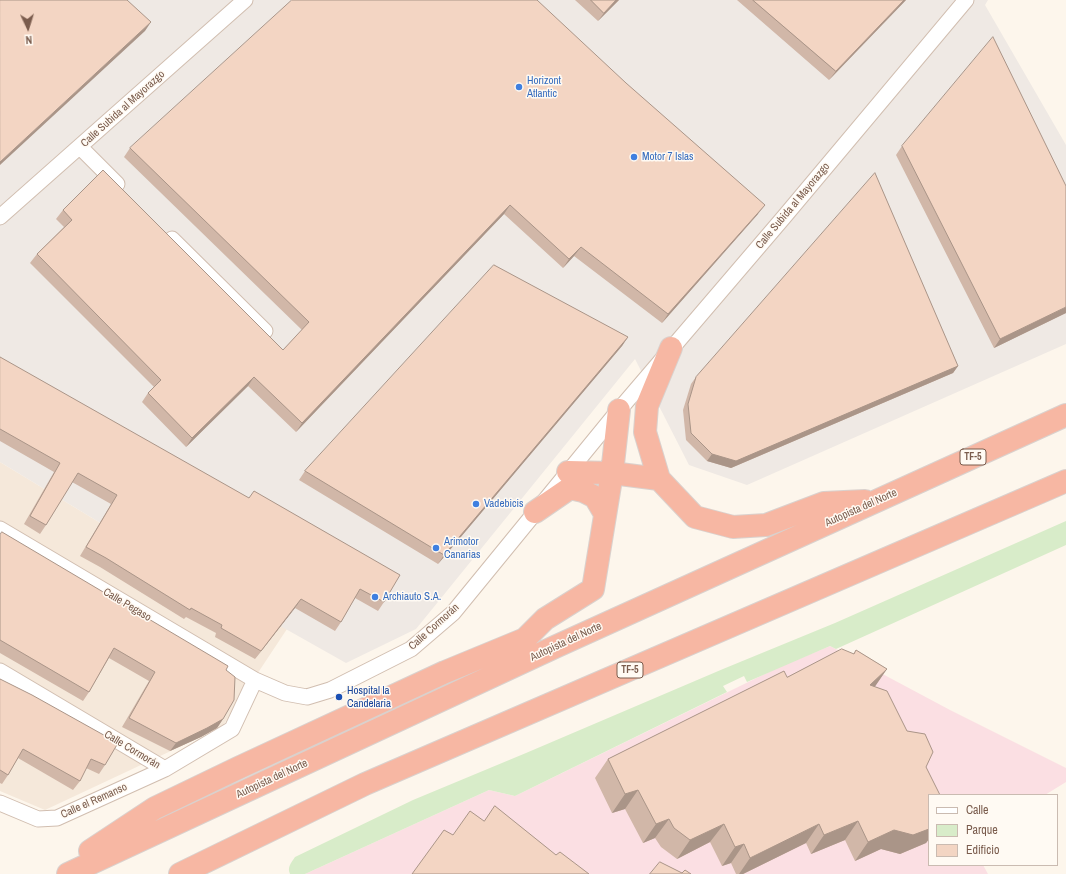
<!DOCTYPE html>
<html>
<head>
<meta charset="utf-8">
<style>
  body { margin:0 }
  #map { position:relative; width:1066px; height:874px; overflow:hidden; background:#fdf6ec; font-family:"Archivo Narrow",sans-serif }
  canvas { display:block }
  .legend { position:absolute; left:928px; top:794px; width:130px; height:72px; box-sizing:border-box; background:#fffaf3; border:1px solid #cabbb1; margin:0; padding:5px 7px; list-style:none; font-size:12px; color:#7a5c4d }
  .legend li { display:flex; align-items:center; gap:8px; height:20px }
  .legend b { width:20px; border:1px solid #cabbb1 }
  .north { position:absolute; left:8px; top:8px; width:40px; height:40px; -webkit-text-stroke:3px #fffaf3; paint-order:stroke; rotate:176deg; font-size:11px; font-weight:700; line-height:16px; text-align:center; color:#7a5c4d }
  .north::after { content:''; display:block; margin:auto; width:14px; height:18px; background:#7a5c4d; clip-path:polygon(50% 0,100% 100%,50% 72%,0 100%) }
</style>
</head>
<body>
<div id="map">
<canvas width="1066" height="874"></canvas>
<ul class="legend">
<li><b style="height:5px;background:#fff"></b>Calle</li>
<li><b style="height:11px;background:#d8ecc9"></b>Parque</li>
<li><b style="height:11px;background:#f3d5c3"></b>Edificio</li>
</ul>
<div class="north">N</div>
</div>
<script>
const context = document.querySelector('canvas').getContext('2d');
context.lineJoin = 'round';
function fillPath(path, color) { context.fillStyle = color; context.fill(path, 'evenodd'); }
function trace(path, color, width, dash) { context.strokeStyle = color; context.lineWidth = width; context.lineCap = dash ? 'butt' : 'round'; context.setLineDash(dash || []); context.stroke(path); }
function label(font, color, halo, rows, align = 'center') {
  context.font = font + ' "Archivo Narrow",sans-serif'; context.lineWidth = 3; context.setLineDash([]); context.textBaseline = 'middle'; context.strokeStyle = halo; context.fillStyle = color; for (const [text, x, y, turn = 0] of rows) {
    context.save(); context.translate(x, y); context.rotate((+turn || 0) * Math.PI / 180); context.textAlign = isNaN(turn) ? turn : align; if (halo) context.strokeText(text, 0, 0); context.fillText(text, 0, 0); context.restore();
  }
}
const residential = new Path2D(`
  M0,462l135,82 152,85 -65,98 -177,83 -45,-19z`);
const industrial = new Path2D(`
  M0,0h988l-3,5 81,140v199l-319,141 -58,-20 -54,-106 -219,270 -70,34 -211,-119 -135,-82z`);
const medical = new Path2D(`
  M830,646l120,64 116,58v14l-21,13h-116v70h54l5,9h-683l184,-84 26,6 264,-129z`);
const green = new Path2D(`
  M1066,521v24l-230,104 -6,-3 -83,36 -3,-6 -21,10 4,6 -212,104 -26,-6 -184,84h-15c-3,-7 1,-11 5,-17l118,-57 113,-47 197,-84 112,-46z`);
const minor = new Path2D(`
  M80,147l37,37
  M0,217l245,-217
  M172,239l93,92
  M0,529l255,151 30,13 22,4 23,-7 81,-41 42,-36 166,-203 165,-193 182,-217
  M0,671l165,98
  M0,803l38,16 19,-1 108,-49 67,-40 23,-49`);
const motorway = new Path2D(`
  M671,348l-24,58 -2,26 14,47 36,38 38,10 33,-2 58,-22 41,-2
  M568,472l44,1 47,6
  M535,512l35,-24 13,3 12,6 10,17
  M90,851l65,-43 83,-40 207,-96 80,-33 20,-20 48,-30 19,-116 7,-63
  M68,874l489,-228 509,-231
  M180,874l185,-90 701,-303`);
const wall = new Path2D(`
  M575,0h44l-21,21z
  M737,0h169l-77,80z
  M902,146l164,167 -72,35 -98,-193z
  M130,148l628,66 -96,109 -88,-67 -11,12 -59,-54 -208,218 -48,-46 -62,61 -44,-45 6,-9 6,-6 -124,-124 7,-9 27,-27 -8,-8 7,-9 220,140 19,-20 -178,-173z
  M628,337l-6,9 -184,218 -139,-84 6,-9z
  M0,357l384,245 -6,9 -23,-13 -14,24 -6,9 -40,-23 -40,51 -40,-22 1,-4 -30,-16 -2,2 -84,-52 -20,-11 31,-52 -39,-22 -26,43 -6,9 -16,-10 30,-52 -54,-31z
  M958,366l-5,7 -222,95 -24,-7 -21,-21 -3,-30 8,-26 5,-7z
  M0,534l226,136 -3,49 -6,9 -16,9 -31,14 -48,-24 27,-46 -40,-23 -20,34 -6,9 -83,-48z
  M856,650l31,19 -13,18 33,44 19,36 3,28v44l-3,4 -26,11 -19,-5 -26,12 -10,-21 -34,14 -5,-11 -63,31h-7l-5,-11 -9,3 -12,-24 -33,17 -16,-12 -6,-9 -12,5 -18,-34 -13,4 -17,-35 13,-19 179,-82 66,-23z
  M0,679l105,86 -6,9 -13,-6 -6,13 -7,9 -55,-32 -10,17 -6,9 -2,-1z`);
const shadedWall = new Path2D(`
  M616,0h3l-21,21 6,-8z
  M904,0h2l-77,80 7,-9z
  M151,22l-6,9 -145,134v-3z
  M510,205l-6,9 -208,218 6,-9z
  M765,205l-7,9 -96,109 6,-9z
  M581,247l-7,9 -11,12 6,-9z
  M1066,307v6l-72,35 6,-9z
  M628,337l-6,9 -184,218 6,-9z
  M958,366l-5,7 -222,95 -24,-7 5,-7z
  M254,377l-6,9 -62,61 6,-9z
  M301,599l-6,9 -40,51 6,-8z
  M887,669l-13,19 -4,-3z
  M223,719l-6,9 -16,9 -31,14 6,-8z
  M638,790l-13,19 -13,4 13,-19z
  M669,819l-14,19 -12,5 13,-19z
  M858,821l-13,19 -34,14 13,-19z
  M724,824l-14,18 -33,17 13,-19z
  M819,824l-13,19 -63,31h-4l11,-16z
  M929,829v10l-3,4 -26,11 -19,-5 -26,12 13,-19 26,-12z
  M744,844l-13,19 -9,3 13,-19z`);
const building = new Path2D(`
  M0,0h127l24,22 -151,140z
  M292,0h245l89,83 139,122 -97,109 -87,-67 -12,12 -59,-54 -208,218 -48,-46 -62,61 -44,-45 13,-13 -124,-126 35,-34 -9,-10 40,-40 180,180 26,-28 -179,-174z
  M591,0h25l-12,13z
  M753,0h151l-68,71z
  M993,37l73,149v121l-66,32 -98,-193z
  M875,173l83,193 -222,95 -24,-7 -21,-21 -3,-29 8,-27z
  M494,265l134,72 -184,218 -139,-84z
  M0,357l249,141 5,-7 146,84 -16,27 -24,-13 -19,33 -40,-23 -40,52 -40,-23 1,-3 -31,-17 -1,2 -84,-52 -20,-11 31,-52 -39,-22 -32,52 -16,-9 30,-53 -60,-34z
  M2,532l226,134 -2,4 9,7 -1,23 -11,19 -16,9 -31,15 -47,-25 26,-46 -41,-24 -25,44 -89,-52v-105z
  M842,649l12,5 2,-4 31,19 -17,16 17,6 20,40 18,3 8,18 -7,15 14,28h-11v34l-16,6 -19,-5 -26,12 -10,-21 -34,14 -5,-11 -69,34 -6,-14 -9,3 -11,-23 -34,16 -16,-12 -5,-9 -13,5 -18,-34 -13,4 -17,-35 176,-88 3,6z
  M0,679l32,16 86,48 -13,22 -14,-6 -11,22 -57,-32 -15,26 -8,-5z
  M495,806l61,49 4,-3 29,22h-177l32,-44 9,5 17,-24 14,10z
  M660,862l22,11 3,-3 6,4h-41z`);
const markers = [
  [519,87,4,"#3f7fe0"],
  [634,157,4,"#3f7fe0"],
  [476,504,4,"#3f7fe0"],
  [436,548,4,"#3f7fe0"],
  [375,597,4,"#3f7fe0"],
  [339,697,4,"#1a4fb4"]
];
const shields = [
  [973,457,26],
  [630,670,26]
];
const shieldNames = [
  ["TF-5",973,457],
  ["TF-5",630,670]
];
const shopNames = [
  ["Horizont",527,81],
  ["Atlantic",527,94],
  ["Motor 7 Islas",642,157],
  ["Vadebicis",484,504],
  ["Arimotor",444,542],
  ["Canarias",444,555],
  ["Archiauto S.A.",383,597]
];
const streetNames = [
  ["Calle Subida al Mayorazgo",123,109,-42],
  ["Calle Subida al Mayorazgo",793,206,-50],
  ["Autopista del Norte",861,508,-24],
  ["Calle Pegaso",127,605,31],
  ["Calle Cormorán",434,627,-42],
  ["Autopista del Norte",566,642,-25],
  ["Calle Cormorán",132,750,31],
  ["Autopista del Norte",272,779,-25],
  ["Calle el Remanso",94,801,-24]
];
const transitNames = [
  ["Hospital la",347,691],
  ["Candelaria",347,704]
];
fillPath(residential, '#f5e8da');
fillPath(industrial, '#efe9e4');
fillPath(medical, '#fbdfe3');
fillPath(green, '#d8ecc9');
trace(minor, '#d1beb0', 17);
trace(motorway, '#dad1cd', 24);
trace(minor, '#fff', 15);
trace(motorway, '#f7b7a3', 22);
fillPath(wall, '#d1b7a8');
fillPath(shadedWall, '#aa9588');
fillPath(building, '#f3d5c3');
trace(building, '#aa9588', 1);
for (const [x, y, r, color] of markers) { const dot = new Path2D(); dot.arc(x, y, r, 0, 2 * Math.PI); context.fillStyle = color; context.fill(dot); trace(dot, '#fffaf3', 1.5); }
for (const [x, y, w] of shields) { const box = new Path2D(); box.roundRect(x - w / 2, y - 8, w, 16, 3); context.fillStyle = '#fffaf3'; context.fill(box); trace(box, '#7a5c4d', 1); }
label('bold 10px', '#7a5c4d', null, shieldNames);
label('11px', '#366cbe', '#fffaf3', shopNames, 'left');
label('11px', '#7a5c4d', '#fffaf3', streetNames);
label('11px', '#164399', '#fffaf3', transitNames, 'left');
</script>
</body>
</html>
